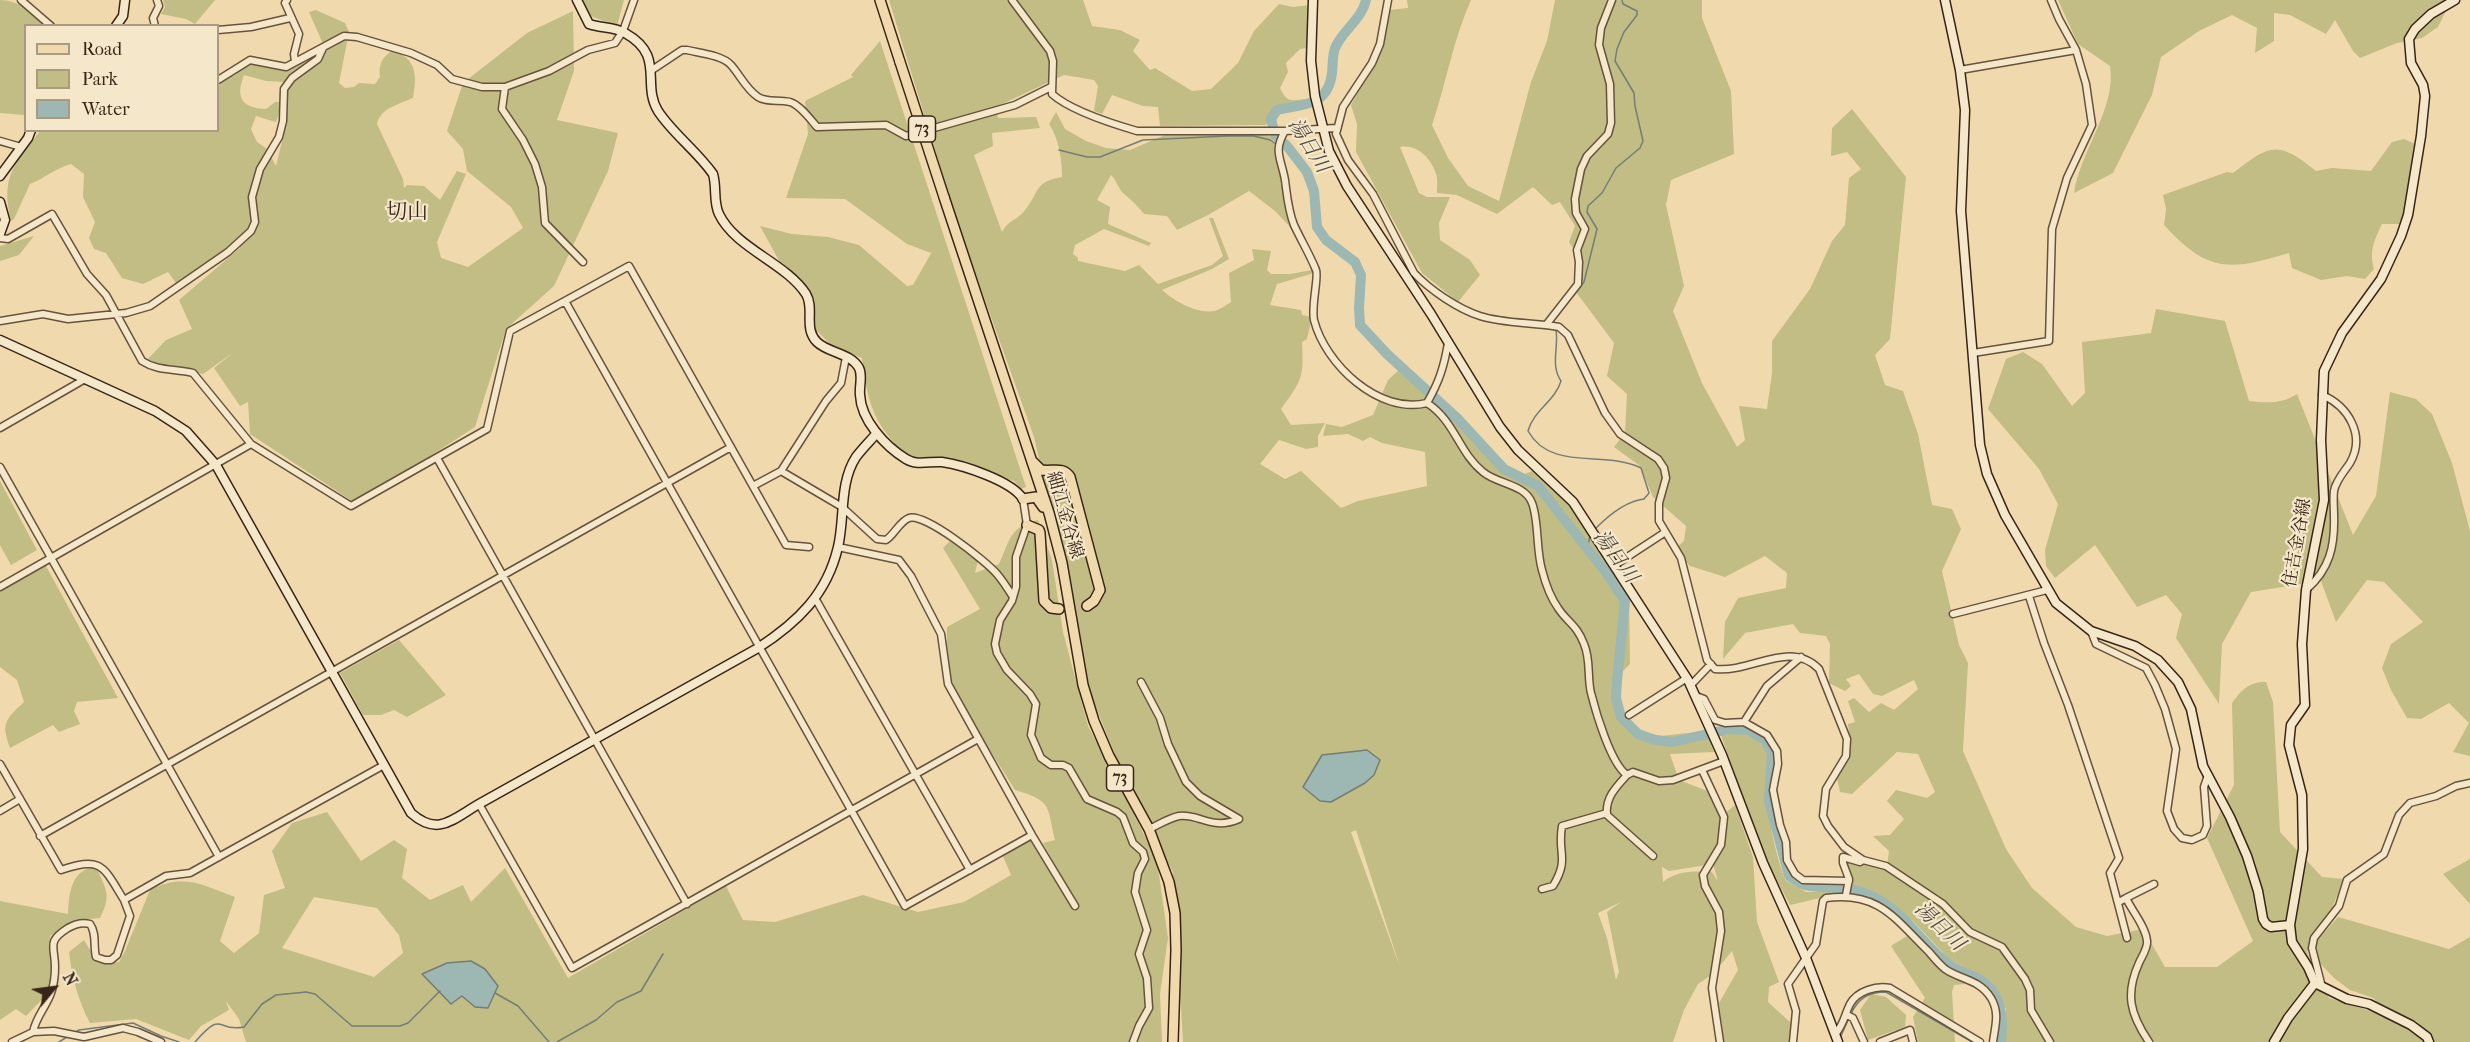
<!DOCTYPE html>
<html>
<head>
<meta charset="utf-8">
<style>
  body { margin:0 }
  #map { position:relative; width:2470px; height:1042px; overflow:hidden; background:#f0daad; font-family:"IM FELL French Canon",serif }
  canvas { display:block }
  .legend { position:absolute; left:24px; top:24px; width:195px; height:108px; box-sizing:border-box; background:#f5e7ca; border:2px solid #aa9983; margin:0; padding:8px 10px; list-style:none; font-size:18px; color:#392518 }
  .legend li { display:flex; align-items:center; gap:12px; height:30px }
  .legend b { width:30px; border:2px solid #aa9983 }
  .north { position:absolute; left:24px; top:958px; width:60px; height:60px; -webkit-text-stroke:4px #f5e7ca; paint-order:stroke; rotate:61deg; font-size:16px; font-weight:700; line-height:24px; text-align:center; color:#392518 }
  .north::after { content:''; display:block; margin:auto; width:21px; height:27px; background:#392518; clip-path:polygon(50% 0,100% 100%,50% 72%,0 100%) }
</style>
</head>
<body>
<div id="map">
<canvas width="2470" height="1042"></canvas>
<ul class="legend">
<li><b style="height:8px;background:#f0daad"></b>Road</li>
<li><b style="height:16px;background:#c1bd85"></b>Park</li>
<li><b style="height:16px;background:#9db8b3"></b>Water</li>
</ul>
<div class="north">N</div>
</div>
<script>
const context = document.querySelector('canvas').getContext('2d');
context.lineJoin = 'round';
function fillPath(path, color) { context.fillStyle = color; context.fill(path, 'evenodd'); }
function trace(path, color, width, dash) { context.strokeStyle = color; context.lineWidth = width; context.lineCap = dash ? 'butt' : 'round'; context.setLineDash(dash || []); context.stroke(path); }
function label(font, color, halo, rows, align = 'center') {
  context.font = font + ' "IM FELL French Canon","Noto Serif JP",serif'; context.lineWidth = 4.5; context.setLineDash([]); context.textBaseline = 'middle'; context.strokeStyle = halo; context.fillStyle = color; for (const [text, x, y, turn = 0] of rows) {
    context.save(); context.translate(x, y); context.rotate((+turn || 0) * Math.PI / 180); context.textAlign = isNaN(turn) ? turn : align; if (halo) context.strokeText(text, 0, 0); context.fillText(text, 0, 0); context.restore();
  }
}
const green = new Path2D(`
  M0,0c18,0 35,13 47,25l-21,1 -2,89 -24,-2z
  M163,0h52l-20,24 -9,-5 -25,-5 4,-7z
  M580,0h44l-7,26 -29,-11z
  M889,0h194l9,26 28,4 20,10 -7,11 17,19 5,-2 37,23 19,-2 27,-26 16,-32 25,-27 14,3 17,-2 -3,43 -7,1 -14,14 2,9 -8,16c7,16 12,12 28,11l-4,4 -29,6 -9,16 -106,1 -2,-19 -15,-1 -31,-11 -10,19 -8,-3 4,-25 -4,-6 -30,-5 -68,32 2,11 38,-1 4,11 -48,5 1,13 -19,9 28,77c7,-13 16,-12 23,-22 15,-18 8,-28 37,-33 0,-18 -3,-38 -13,-53l7,-12 9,17 21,12 20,7 24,2 35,-15 77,-5 29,6 8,18 15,77 -19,-20 -26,-20 -41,24 -31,15 -10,-14 -23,-2c-7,-9 -14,-15 -22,-22 -4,-5 -6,-12 -11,-17l-14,25 13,7 -2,17 43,19 -2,3 -45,-17 -29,16 -2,9 5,4v3l47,10 14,-6 19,19 54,-19 11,-9 -14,-38h4l16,41 -17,10 -50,21c12,11 35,24 52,21 6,-1 12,-6 17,-9l-2,-29 25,-13 -2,-11 19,2 -4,19 4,4h19l22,-4 2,3 -37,11 -7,21 31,5 1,5 10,2 -5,22 -5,3c2,36 0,38 -21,67l10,16 34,-2 -7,13v11l-12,2 -27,-9 -19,24 25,15 16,-8 40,37 17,-7 69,-15 -2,-34 -43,-9 -12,-6 -7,4 -15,-7 -25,2 3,-12 16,3 31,-12 15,-35 12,-11 110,103 15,2 7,-3 35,29 30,44 32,55 1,65 -10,10 2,43 12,13 27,6 45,-5 8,21 -44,2 9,26 34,13 12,20 10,-8 18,52 4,65 22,60 -10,5 -1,15 24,22v18h-68l-5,-39 19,-33 -6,-19 -19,23 -15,10 -14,26 -11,32h-490l-10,-170 -47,-90 -35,-87 -16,-80 -41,-178 -77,-215zM1356,830l44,137 -49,-135zM1713,864l5,17 -6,-9c-17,-1 -35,-2 -49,10l-1,-15 7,4zM1621,902l-14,10 12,60 -3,8 -9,-42 -9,-25z
  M1407,0h64c-18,40 -25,84 -39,125l16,33 20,28 31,15 32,-119 16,-41 8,-41h147v18l29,73 3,63 -63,26 -5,25 18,81 -11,25 29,72 35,64 8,-7 -6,-34 28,3 5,-36v-32l38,-52 22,-48 13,-16 4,-47 12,-9 -14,-17 -16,4 1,-28 20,-19 54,68 -16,162 -15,16 10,30 18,6 15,43 14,71 20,4 9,20 -19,42 17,74 9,18 -5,88 43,98 26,39 44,39 31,9 36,-7 22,38h52l36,-26 -46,-103 27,-53 -2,-82c10,-13 16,-21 34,-21l7,20 7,130 42,45 22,2 -12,29 -25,44 22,46c33,11 72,19 96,44h-421l2,-33 -19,-30 -37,-19 -37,-39 -62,-33 -5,-29 41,8 2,-16 -16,-15 17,-1 14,-16 -17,-18 9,-11 31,8 8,-6 -17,-38 -21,-2 -45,42 -12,-2 -3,-14 14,-30 -3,-24 7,-2 -7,-21 6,-3 15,14 12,-9 13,7 24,-21 -4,-9 -32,16 -9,-2 -14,-20 -13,5 5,7 -6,5 -16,-8 1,-39 -4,-8 -26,-3 -7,-9 -48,9 -22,26 2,-37 13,-24 48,-10 1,-15 -22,-17 -40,21 -35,-11 -15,-17 9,-8 2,-15 -33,-29 -13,-31 -26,-19 11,-14 2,-39 -20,-18 7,-33 -41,-55 6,-31 -10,-15 6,-16 -15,-24 -8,3 -19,-18 -36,27 -40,-19 -20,-2c0,-6 1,-14 -1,-19 -5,-16 -19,-30 -36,-27l19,46 8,4h23l-11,26 1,17 30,20 10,15 -22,27 -36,-29 -66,-121 1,-28 -6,-19c19,-33 31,-57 38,-95l19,-2z
  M2058,0h398l-7,5 -11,22 -16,11 -25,5 -37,15 -7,-7 -18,-31 -9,14 -36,-19 -16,-2v28l-19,12 2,-25 -25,-13 -33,16 -38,26 -9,38 -39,78 -39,20c6,-42 43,-86 36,-127l-32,-22z
  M316,10l29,13 4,9 -10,51 6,5 9,-1 5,-4 16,1 5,-7c-2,-12 2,-20 12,-26 25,7 25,24 21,47 -13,6 -33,10 -36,26l26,55 1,9 3,-3 17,1 16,14 17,-29 9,3 -29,68 4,16 27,9 55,-39 -12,-21 -44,-36 -4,-22 -16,-18 16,-48 64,-50 46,-22 1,60 -17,49 61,13 -10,38 -54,115 -48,43 -31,98 -99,64 -24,10 -102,-67 -2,-32 -8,4 -26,-38 20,-16 -31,22 -40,-7 -15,-8 18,-19 26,-11 -13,-29 61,-52 1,-10 -65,45 -8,-11 -25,12 -21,-6 -16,-25 -12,-4 -5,-11 6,-16 -12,-25 1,-23 -13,-10c-15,4 -26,14 -41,20l-16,35 -3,2c-11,-46 4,-56 29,-90l178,-1v-44l18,-16 -2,7 3,-5 13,-8 31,6 16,-4 2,-7 24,-15 -14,-32zM294,72l-10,20v41l-8,33 -9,-17 -10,-7 -6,-13 5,-13 20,6 7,-20h-8l-9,7c-24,-1 -31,-11 -22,-34l22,6 19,1z
  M880,41l146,446 -5,2 -7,-8 -78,-23 -28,-1c-35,-33 -40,-53 -46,-99l-29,-11 -18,-18 -1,-25 -4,-12 -28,-26 -22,-40 32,8 36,3 31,8 48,41 6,-1 20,-35 -2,3 -24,-9 -62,-45 -59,-1 22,-64 -3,-33 48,-24 -2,-2z
  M2404,139l11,5 -10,80h-23c-8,17 -13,27 -8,45l-9,10 -18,-3 -26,4 -29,-12 -3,-15c-60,18 -81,20 -125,-28l2,-16 -3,-14 64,-23 6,1c37,-29 45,-33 83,-2l16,-3 39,3 21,-29z
  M34,236l-15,19 -19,6v-15z
  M2156,309l69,12 24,80c18,2 33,3 48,-7l56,141 23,-39 14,-104 26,7 16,15 20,49 18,68v225l-17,-4 16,-29 -20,-20 -28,16 -14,-1 -16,-28 -9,-22 9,-24 32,-22 -39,-40 -17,-2 -31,42 -15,-41 -70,11 -29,52 -3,60 -43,-66 6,-24 -16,-19 -29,12 -42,-62 -40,33 -9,-12 -1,-16 13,-46 -19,-35 -51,-60 18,-50 17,-7 19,12 30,42 13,-13 -3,-51 69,-9z
  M0,481l37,69 -26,15 -11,-20z
  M1038,520l14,40 11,72 25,94 39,74 30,61 11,77 -8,56 2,48h-916l-7,-23 -13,-18 3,9 -28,16 -12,14 -53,-21 -46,4c-12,-23 -18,-45 -21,-71l15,-12 14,23 21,-1 6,-11 25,-61c34,-17 52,-5 85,7l-15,44 14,12 25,-20 5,-38 21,-7 -13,-37 20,-28 35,-11 34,49 33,-21 13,9 -5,29 28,22 33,-15 8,17 34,-34 63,110 158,-92 17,34 32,2 88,-27 55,17 46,-10 47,-27 -9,-21 29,-15 43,63 -31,-59 12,-3c-8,-35 -3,-39 -40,-50l-40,-63 -29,-56 1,-44 33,-18 -37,-61 10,-10 25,22 -3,13 24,-9c11,-24 11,-38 39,-44zM314,897l63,11 22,27 4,18 -29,24 -92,-29z
  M46,566l72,132 -41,4 -3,9 6,13 -21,8 -6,-7 -43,23c-9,-25 -5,-28 14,-46l-7,-22 -17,-13v-77z
  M399,640l47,55 -39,22 -13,-7 -13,5h-18l-23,-42z
  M1740,733l18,6 12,15c-7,43 1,85 15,126l21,12 37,-1 -2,2 -51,12 -29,-55 -40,-115z
  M2470,859v45l-27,-30z
  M96,867c10,22 16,28 4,51l-24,2 -26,16 2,40 -3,16 -23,24 -10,-7 -16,11v-119l68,13c1,-21 3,-45 28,-47z
  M2338,917l111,32 21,-12v105h-36l-4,-7 -14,-14 -35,-15 -8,-8 -23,-8 -16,-12 -20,-21 2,-15z
  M1907,936l58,48 -11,1 -2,7 3,50h-37l-5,-25 12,-19 -34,-52z
  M1871,994l15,3 20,18 -1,12 -37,13 -8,-30z`);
const water = new Path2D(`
  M1367,750l13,10 -6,15 -9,8 -34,19 -11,-1 -17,-14 19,-32z
  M471,961l14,8 13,17 -10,22 -13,-1 -13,-11 -11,8 -29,-30 25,-11z`);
const stream = new Path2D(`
  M1280,147l3,2 4,-3
  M1059,150l28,7h13l43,-17 84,-4h27l16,4 6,4
  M1555,325l-1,-5 30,-38 13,-53 -10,-17 1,-6 14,-13 14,-25 24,-20 3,-7 -8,-35 -1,-13 -19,-32 2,-12 7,-17 13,-17v-4l-14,-7 -1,-4
  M1556,330c3,17 -6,35 5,51 -6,20 -28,30 -33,50 23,41 77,19 113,37l8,25 -5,6c-18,2 -36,17 -48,29
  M1590,536l-2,9 17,26
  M495,993l23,13 31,36
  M1851,1014c7,-16 18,-22 35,-22l86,50
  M74,1033l5,-3 54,-7 28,13 18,6
  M1840,1038l9,-20
  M59,1042l8,-5
  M195,1042c30,-34 20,-9 49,-15l18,-23 14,-9 30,-3 9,2 37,32h48l8,-3 32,-32
  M557,1042l39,-22 21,-18 24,-11 22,-37`);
const river = new Path2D(`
  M1366,0c-4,19 -22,29 -30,46 -4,7 -3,19 -4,27 -4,34 -29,31 -55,37l-6,9 4,16 12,11 20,26 7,19 3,36 9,13 29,22 6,13 -2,33 1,17 27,29 70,64 47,51 34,17 67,85 20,30 -8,80 -1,17 5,19 17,17 17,6 18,2 56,-13 19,1 17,10 7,13 -3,48 20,75c5,3 11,8 16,9 20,4 38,0 59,8 37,13 55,48 84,71 14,11 31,10 43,25 12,17 12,33 10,53`);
const primaryTunnel = new Path2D(`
  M1062,608l25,-2`);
const street = new Path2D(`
  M21,0l30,26
  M287,0l-2,3 14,31 -5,20 1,8
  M1012,0l38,51 3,10 -1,33c19,17 61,30 85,37h148l51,-3
  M1388,0l-8,44 -8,19 -29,44 -7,27 12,26 25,34 41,79c16,17 44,36 66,43 25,8 53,6 79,11l9,8 37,78 15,21 38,25 6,9 2,10 -7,25v18l22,37 26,102 8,9c37,4 75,-30 104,0l28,70 -1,17 -20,33 -3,27 5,10 16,21 19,13 23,6 57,38 27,28 32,15 23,32 5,11 1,20 19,32
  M155,26l-2,-8 6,-12 -2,-6
  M218,30l33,-3 39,-9
  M652,70l30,-20h5c12,3 35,5 44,15 9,10 15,24 27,32 9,6 21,2 32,5 10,3 20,17 27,25l69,-2 20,11 109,-31 36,-18
  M1960,70l116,-20
  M218,80l32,-20 36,7 58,-31 13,1 54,16 26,12 15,14 30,8h23l44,-16 39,-21 27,-7 8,-12 11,-31
  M505,87l-3,22 21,31 12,24 7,23 3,36 38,39
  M1285,131c-12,20 -4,27 0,49 2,15 3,30 9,45 7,15 16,30 22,45 3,6 -5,36 -2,50 11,44 65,95 113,83 12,-21 17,-36 21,-60
  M0,141l21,6
  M0,238l8,1 44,-25 35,60 19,21 36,66c17,11 33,7 51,12l58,71 -251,143
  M565,301l340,605 127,-71
  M0,321l43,-7 25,5 58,-6 24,-7 78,-54 23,-21 4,-9 -3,-25 8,-28 19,-32 4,-16 1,-32 8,-11 26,-19 5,-11
  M1546,325l32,-41 1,-22 -2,-12 8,-21 -9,-16 -1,-14 6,-30 6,-13 21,-22 3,-11 -1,-39 -11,-39 2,-17 11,-28
  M1973,353l76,-12 3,-112 15,-51 25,-53 -6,-41 -10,-34 -17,-31 -8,-19
  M1427,403c28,18 32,50 56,69 14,12 42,12 49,31 7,18 4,47 10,67 3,12 9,28 16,38 9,14 19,17 26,36 7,16 3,33 7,49 5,20 20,71 36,82l6,-3 26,9 14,-1 51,-19
  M0,428l85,-49
  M251,444l100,62 136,-77 23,-98 119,-65 157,279 23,2
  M437,458l250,446
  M0,467l219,390
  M781,471l61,36 35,32 9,1c8,-5 14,-19 23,-22 15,-6 77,43 88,56 6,7 11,15 16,23
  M753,486l28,-15 45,-70 15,-18 5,-26
  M1023,499l4,26 -11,32v30l-4,14 -12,19 -5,24 2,9 10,17 23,24 6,10 -5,31 10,23 10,7h12l6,3 18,31 30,13 6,5 10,26 10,9 2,7 -7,14 -3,19 12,38 -8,24 8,24 2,30 -10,18 -6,16
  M838,547l61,13 12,16 30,58 7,50 84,151 43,71
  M1615,565l49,-32
  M2306,590c24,-21 29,-44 28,-75 0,-8 -1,-16 0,-24 2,-11 10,-19 16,-28 16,-28 -2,-57 -28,-68
  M2029,596l15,47 24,62 51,153 -9,15 17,65
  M815,598l155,272
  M1953,614l94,-24
  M2091,631l5,13 50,24 9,17 10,24 11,40 -9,62 7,18 8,9 10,2 11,-5 4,-9 -3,-39 4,-12
  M1801,657l-34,29 -23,36 23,13 10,16 1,13 -5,26 7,35 6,17 1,18 8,14 8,6 46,1
  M1141,682l19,36 8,26 18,38 14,14 39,23c-28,12 -40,-6 -60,-3 -10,2 -21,9 -30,13
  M1691,685l20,-21
  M1696,696l8,3 11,21 10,3 19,-1
  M1629,715l58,-37
  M0,764l61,106c41,-14 42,-4 63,30
  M1702,770l22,47 -3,28 -18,30 2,11 14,26 2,19 -9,57 8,54
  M1627,775c-11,12 -22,23 -20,40l46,41
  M479,804l93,164 406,-229
  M0,811l20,-12
  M40,836l691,-389
  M1542,889l11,-3c17,-28 4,-32 9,-60l45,-13
  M1846,895l3,-16 -6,-16v-6l17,5 3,-2
  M2126,898l28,-14
  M2119,902l7,-4c6,13 20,29 21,43 1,7 -5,15 -8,22 -14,31 -9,51 10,79
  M2322,987l-10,-39 2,-10 25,-32 8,-26 37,-26 15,-39 11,-12 26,-7 20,-10 14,-3
  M1847,1015l6,3 11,24
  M33,1032c3,-16 15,-27 19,-42 2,-7 3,-16 3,-23 0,-21 -9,-25 13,-39 7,-4 15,-6 22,-4 7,10 3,21 6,33l9,3h6l6,-5 13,-39 -6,-16 42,-24 24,-3 194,-108
  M1835,1035c10,-13 9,-19 15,-31 7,-13 27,-19 40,-16l90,54
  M12,1042l21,-10 21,-1 30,6 39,-9 15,4 23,10
  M1793,1042l3,-31 -8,-27 28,-40 7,-43 3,-3c53,-7 69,21 103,54 5,6 10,12 16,17 16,11 34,10 46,29 9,15 4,28 2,44
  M1880,1042l30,-12 3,12`);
const secondary = new Path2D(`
  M577,0l12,24c11,4 26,3 36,9 41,23 16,50 33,78 15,23 39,40 55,63 4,13 0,28 6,40 16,34 67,49 87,80 9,15 -3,34 11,48 11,11 34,11 42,26 4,8 0,18 1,27 1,25 25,51 46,64 11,7 24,2 36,3 21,3 70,19 81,37
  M1313,0l-2,61 4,35 14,55 18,35 84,128 69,113 18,23 55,52 115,178 34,75 41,108 43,95 32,84
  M1945,0l15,70 5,40 -4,101 19,234 7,29 18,41 51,88 35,28 44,15 23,14 20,22 13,27 12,57 27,51 17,39 11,35 5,28 3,5 5,3 19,-2
  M116,26l7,-10 2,-16
  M0,176l28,-38 3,-8
  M0,202l5,18 -5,14
  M0,340l155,71 31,20 30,34 195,348c27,24 42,6 68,-9l279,-156c40,-26 69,-54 80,-101 7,-29 1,-64 18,-90 6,-8 14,-16 21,-24
  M2315,983l32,16 22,5 42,21 16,12 2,5
  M2274,1042l14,-24 27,-35 -7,-16 -16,-25 -2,-17 13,-76 -1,-54 -13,-50 2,-20 14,-20 -3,-61 4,-54 18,-90 -3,-60 3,-69 18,-38 39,-54 20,-43 7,-21 13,-79 4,-40 -2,-11 -12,-22 -2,-24 6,-10 16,-15 24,-14`);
const primary = new Path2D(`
  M880,0l20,62
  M944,197l105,316 13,50 21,122 11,36 15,35 40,73 20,53 6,31 1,37 -3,92
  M1033,462l8,8c12,2 22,-4 29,7l30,113 -6,11 -7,5
  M1023,499l13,-2 7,10
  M1027,525l12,5 1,3 4,68 7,7 8,1`);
const primaryBridge = new Path2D(`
  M900,62l44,135`);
const shields = [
  [922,129,27],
  [1120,778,27]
];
const shieldNames = [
  ["73",922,129],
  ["73",1120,778]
];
const streetNames = [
  ["細江金谷線",1064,515,74],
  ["住吉金谷線",2298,543,-80]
];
const waterNames = [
  ["湯日川",1308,146,58],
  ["湯日川",1615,557,54],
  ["湯日川",1939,927,44]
];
const quarterNames = [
  ["切山",407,213]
];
fillPath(green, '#c1bd85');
fillPath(water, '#9db8b3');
trace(water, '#757d75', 1.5);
trace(stream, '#757d75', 1.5);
trace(river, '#9db8b3', 10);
trace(primaryTunnel, '#cbb68f', 9, [9, 4.5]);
trace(street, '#67523d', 9);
trace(secondary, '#392518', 11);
trace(primary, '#392518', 12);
trace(street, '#f5e7ca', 6);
trace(secondary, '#f5e7ca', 8);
trace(primary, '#f0daad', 9);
trace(primaryBridge, '#392518', 12, []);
trace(primaryBridge, '#f0daad', 9);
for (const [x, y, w] of shields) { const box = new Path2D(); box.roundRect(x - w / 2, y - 13, w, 26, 4.5); context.fillStyle = '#f5e7ca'; context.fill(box); trace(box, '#392518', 1.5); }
label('bold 16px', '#392518', null, shieldNames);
label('18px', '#392518', '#f5e7ca', streetNames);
label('italic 20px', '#524a3f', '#f5e7ca', waterNames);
label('21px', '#392518', '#f5e7ca', quarterNames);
</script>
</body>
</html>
